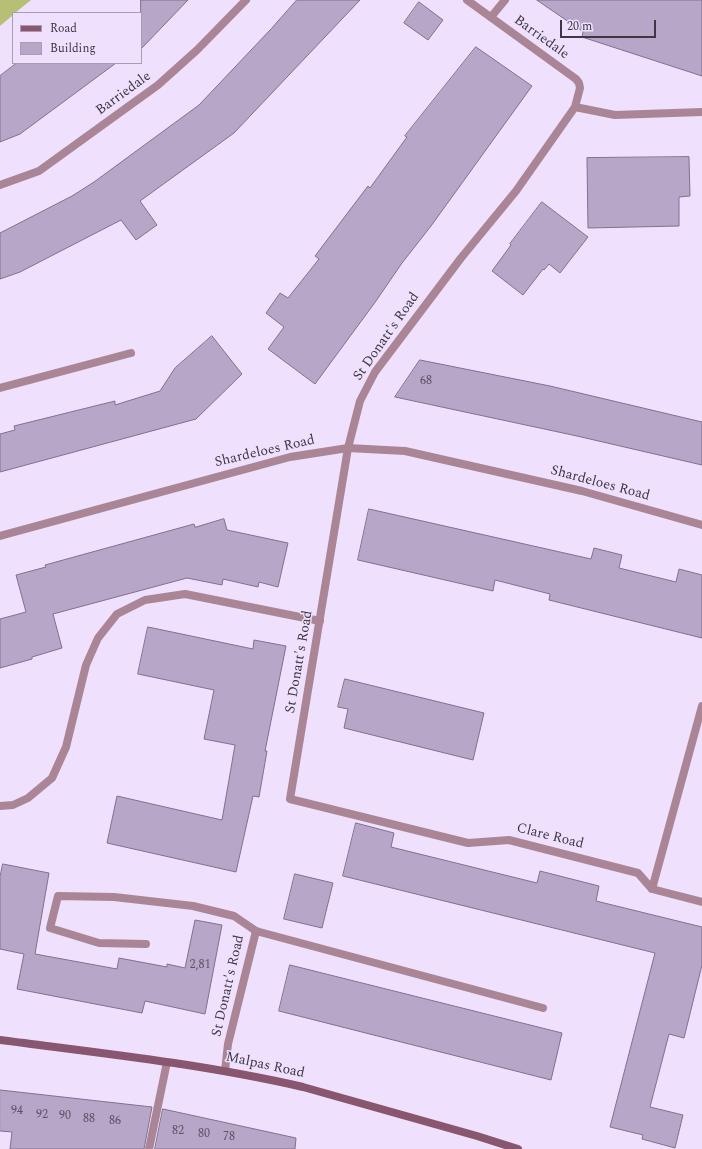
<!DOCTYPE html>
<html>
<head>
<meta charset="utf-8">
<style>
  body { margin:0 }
  #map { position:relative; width:702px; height:1149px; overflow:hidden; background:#efe1fd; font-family:Spectral,serif }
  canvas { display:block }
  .legend { position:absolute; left:12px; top:12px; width:130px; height:52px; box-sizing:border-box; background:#efe1fd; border:1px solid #a89db3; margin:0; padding:5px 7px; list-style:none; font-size:12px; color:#3e3744 }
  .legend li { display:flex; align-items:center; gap:8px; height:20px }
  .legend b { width:20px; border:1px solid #a89db3 }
  .scale { position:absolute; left:560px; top:20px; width:96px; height:18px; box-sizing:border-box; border:2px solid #3e3744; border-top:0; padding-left:5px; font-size:12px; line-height:14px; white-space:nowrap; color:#3e3744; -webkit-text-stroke:3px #efe1fd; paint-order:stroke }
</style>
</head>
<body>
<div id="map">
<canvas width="702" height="1149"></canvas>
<ul class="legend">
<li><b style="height:5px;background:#89566f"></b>Road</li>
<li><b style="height:11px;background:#b7a6c7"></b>Building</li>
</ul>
<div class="scale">20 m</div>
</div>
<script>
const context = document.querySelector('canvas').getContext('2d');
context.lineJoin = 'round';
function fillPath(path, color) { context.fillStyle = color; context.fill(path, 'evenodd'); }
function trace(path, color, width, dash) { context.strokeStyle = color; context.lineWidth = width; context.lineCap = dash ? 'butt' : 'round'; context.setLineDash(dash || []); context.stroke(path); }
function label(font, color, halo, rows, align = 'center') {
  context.font = font + ' Spectral,serif'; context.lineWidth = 3; context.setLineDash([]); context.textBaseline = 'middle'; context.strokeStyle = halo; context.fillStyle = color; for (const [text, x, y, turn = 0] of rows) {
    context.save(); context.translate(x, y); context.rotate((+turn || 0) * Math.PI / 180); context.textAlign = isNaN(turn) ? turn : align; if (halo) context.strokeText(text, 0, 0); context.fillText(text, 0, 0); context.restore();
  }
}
const green = new Path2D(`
  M0,0h31l-16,13h-2v2l-13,11z`);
const building = new Path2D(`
  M141,0h47l-47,49z
  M297,0h63l-126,133 -94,68 17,24 -21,15 -15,-20 -101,52 -20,7v-46l72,-37 22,-14 105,-77 72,-76z
  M537,0h165v76l-120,-39 1,-5z
  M419,2l24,18 -15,20 -24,-17z
  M476,47l56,39 -101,140 -29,37 -26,38 -61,83 -47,-35 16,-22 -18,-14 14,-20 8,5 31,-39 -4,-3 53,-70 2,2 37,-51 -2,-1z
  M17,63h99l-96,71 -20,8v-66z
  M689,157l1,39 -11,1v29l-91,2 -1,-70z
  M542,202l46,35 -28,36 -11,-9 -5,6 -1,-1 -20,26 -31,-24 19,-26 -1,-1z
  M212,336l30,38 -46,45 -196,53v-38l15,-4 -1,-4 101,-25v4l45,-14 15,-23z
  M420,360l130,26 152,36v43l-125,-29 -182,-39z
  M369,509l222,50 3,-11 28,7 -3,13 57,14 3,-13 23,6v63l-153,-38 1,-6 -55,-14 -2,11 -135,-31z
  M224,519l3,11 61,13 -10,44 -19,-5 -1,5 -35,-8 -1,6 -35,-7 -134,36 9,34 -30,9v2l-32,9v-49l26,-7 -10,-37 30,-8 -1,-2 149,-41 1,3z
  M148,627l105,22 1,-9 32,6 -21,105h2l-8,46 -6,-1 -17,76 -129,-29 10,-47 105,24 13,-75 -31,-6 10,-49 -76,-16z
  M345,679l139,34 -11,47 -129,-32 4,-19 -10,-2z
  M356,823l38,10 -3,14 146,36 3,-12 59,15 -3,15 106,26v38l-18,73 -15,-4 -19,73 33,8 -8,33 -33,-9 1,-4 -33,-8 45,-174 -312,-77z
  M3,864l46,9 -14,81 82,15 2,-11 48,9v-3l18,4 10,-48 27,5 -17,89 -60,-13 -3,12 -125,-24 7,-35 -24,-5v-72z
  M295,874l38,9 -11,45 -38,-9z
  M290,965l272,68 -11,47 -272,-69z
  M0,1090l152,17 -8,42h-134l2,-17 -12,-1z
  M163,1109l133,29 -1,11h-140z`);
const service = new Path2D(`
  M491,17l14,-17
  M0,806l13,-1 15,-7 24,-20 14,-31 20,-82 12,-27 19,-24 28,-14 40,-6 135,27
  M652,889l50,-183
  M146,944l-47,-1 -49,-15 8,-32 56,1 79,9 41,10 22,15 287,77`);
const minor = new Path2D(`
  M467,0l109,79 3,4 1,5 -5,19 -59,84 -55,67 -86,114 -15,29 -12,47 -58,351 178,44 41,-3 129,33 14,16 50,13
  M575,107l40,8 87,-3
  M0,185l39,-14 119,-86 39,-35 49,-50
  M0,388l131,-35
  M225,1071l3,-27 28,-113
  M149,1149l18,-87`);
const tertiary = new Path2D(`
  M0,536l290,-79 58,-9 57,3 177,40 120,34`);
const secondary = new Path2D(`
  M0,1040c101,13 203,24 303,47l174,49 41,13`);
const numberNames = [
  ["68",426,382],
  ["2,81",200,966],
  ["94",17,1112],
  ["92",42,1116],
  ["90",65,1117],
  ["88",89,1120],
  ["86",115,1122],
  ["82",178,1132],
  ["80",204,1135],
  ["78",229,1138]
];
const streetNames = [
  ["Barriedale",541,38,36],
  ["Barriedale",124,94,-36],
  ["St Donatt's Road",387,337,-55],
  ["Shardeloes Road",265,452,-13],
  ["Shardeloes Road",600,484,15],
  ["St Donatt's Road",300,662,-80],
  ["Clare Road",550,837,14],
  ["St Donatt's Road",229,986,-77],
  ["Malpas Road",265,1066,12]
];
fillPath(green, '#b7bf76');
fillPath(building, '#b7a6c7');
trace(building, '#80708e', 1);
trace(service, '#aa8596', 8);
trace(minor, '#aa8596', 8);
trace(tertiary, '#aa8596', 8);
trace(secondary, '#89566f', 8);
label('12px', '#5c5365', null, numberNames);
label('14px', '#3e3744', '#efe1fd', streetNames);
</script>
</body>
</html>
